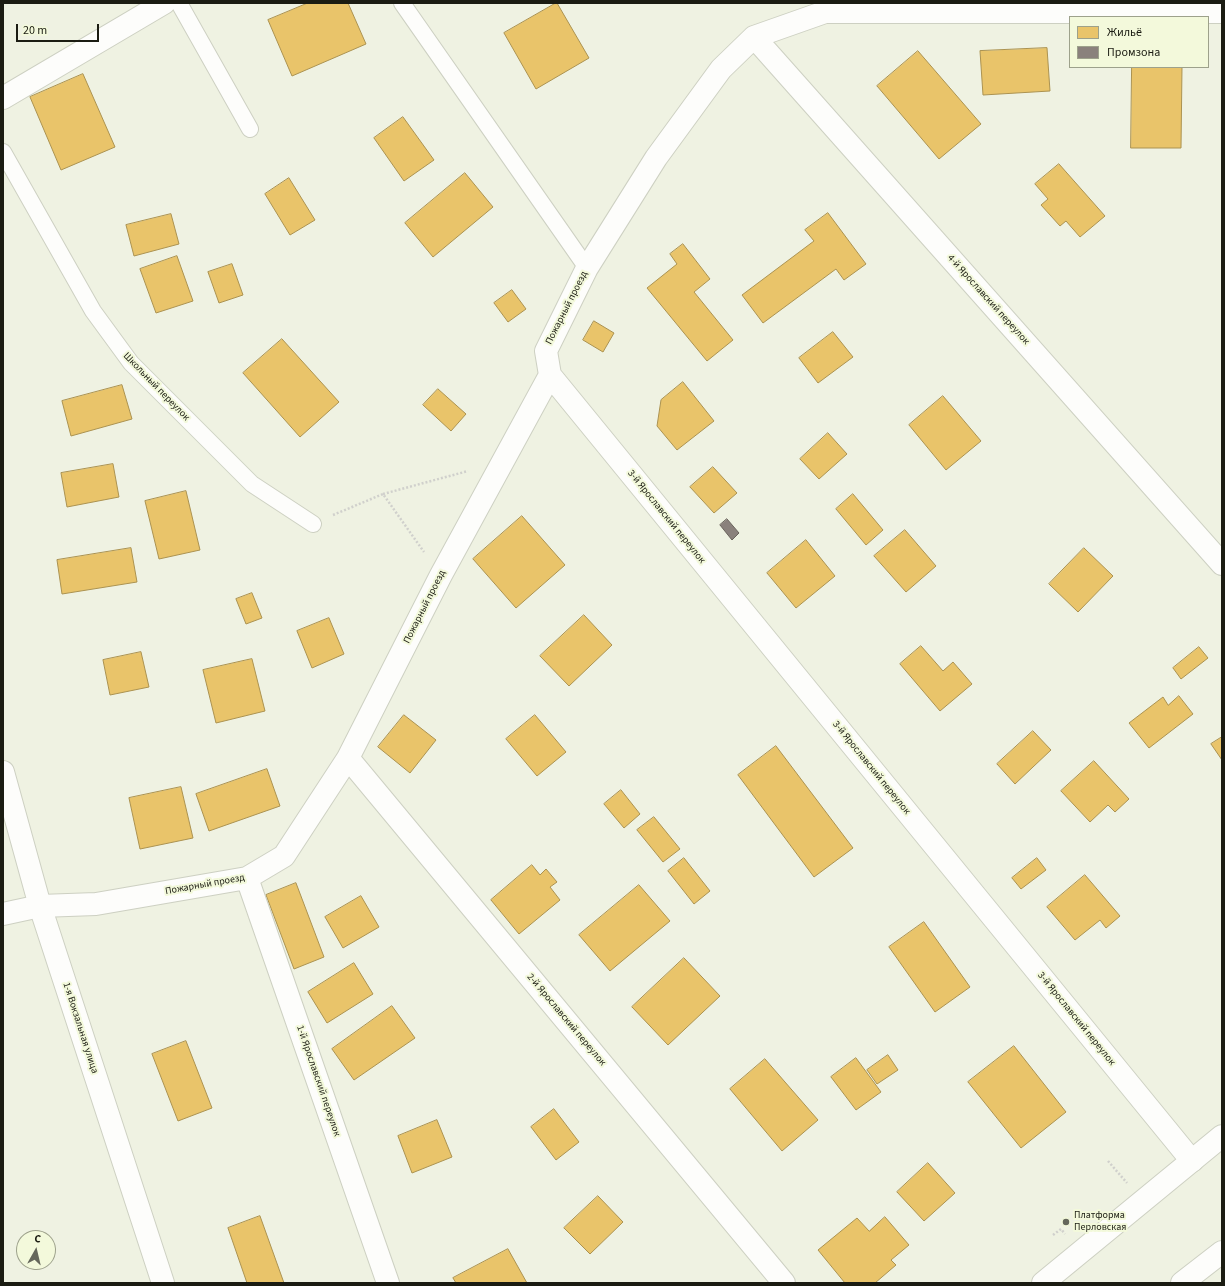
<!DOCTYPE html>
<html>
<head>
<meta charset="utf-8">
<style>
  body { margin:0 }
  #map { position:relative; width:1225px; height:1286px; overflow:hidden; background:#eff2e2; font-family:"Source Sans 3",sans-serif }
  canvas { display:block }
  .frame { position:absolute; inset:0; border:4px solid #1b1c12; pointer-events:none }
  .legend { position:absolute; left:1069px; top:16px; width:140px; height:52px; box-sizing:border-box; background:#f3f9db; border:1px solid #9da18b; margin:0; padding:5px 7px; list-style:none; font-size:12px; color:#1b1c12 }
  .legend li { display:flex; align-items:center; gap:8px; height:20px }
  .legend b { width:20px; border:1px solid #9da18b }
  .north { position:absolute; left:16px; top:1230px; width:40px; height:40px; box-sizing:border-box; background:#f3f9db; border:1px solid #9da18b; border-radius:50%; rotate:8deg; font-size:11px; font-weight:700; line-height:16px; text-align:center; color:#1b1c12 }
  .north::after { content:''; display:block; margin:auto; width:14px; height:18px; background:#65675b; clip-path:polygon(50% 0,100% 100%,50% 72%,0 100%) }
  .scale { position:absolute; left:16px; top:24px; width:83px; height:18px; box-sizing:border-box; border:2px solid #1b1c12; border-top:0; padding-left:5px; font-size:12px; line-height:14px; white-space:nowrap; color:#1b1c12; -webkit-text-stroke:3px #f3f9db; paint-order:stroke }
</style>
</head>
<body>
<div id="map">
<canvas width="1225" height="1286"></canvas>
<div class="frame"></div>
<ul class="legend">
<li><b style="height:11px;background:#e9c46a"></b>Жильё</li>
<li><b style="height:11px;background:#8a817c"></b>Промзона</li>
</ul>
<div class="north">С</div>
<div class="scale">20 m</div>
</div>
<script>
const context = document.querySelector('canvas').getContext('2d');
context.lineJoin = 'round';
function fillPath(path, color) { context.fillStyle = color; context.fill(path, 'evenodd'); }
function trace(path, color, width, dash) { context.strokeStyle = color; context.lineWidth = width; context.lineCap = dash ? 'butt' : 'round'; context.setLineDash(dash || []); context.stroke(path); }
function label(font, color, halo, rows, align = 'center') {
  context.font = font + ' "Source Sans 3",sans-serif'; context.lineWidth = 4; context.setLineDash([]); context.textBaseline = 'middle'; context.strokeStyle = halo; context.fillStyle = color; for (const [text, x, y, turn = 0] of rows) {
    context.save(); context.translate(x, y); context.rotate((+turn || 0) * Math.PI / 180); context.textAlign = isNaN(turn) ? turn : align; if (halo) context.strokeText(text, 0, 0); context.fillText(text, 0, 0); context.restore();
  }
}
const homes = new Path2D(`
  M308,3h40l18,41 -74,32 -24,-56z
  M556,3h1l32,55 -53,31 -32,-56z
  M1047,48l3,43 -67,4 -3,-44z
  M918,51l63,73 -42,35 -62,-73z
  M1132,67h50l-1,81h-50z
  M83,74l32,73 -54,23 -31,-73z
  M403,117l31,43 -30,21 -30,-43z
  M1059,164l46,52 -25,21 -14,-16 -6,5 -19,-21 7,-6 -13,-15z
  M465,173l28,34 -60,50 -28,-34z
  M289,178l26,42 -25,15 -25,-41z
  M828,213l38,51 -22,16 -8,-11 -73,54 -21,-28 72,-54 -9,-11z
  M171,214l8,30 -45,12 -8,-31z
  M683,244l27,35 -16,13 39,48 -26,21 -60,-73 30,-24 -7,-10z
  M177,256l16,45 -37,12 -16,-44z
  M232,264l11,31 -24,8 -11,-31z
  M512,290l14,19 -18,13 -14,-19z
  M594,321l20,12 -11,19 -20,-12z
  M833,332l20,25 -35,26 -19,-25z
  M282,339l57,63 -39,35 -57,-64z
  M683,382l31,39 -37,29 -20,-24 4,-26z
  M122,385l10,34 -61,17 -9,-35z
  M438,389l28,25 -15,17 -28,-26z
  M943,396l38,45 -35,29 -37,-45z
  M828,433l19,21 -28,25 -19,-20z
  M113,464l6,33 -52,10 -6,-34z
  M713,467l24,26 -23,20 -24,-26z
  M186,491l14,59 -41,9 -14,-58z
  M853,494l30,36 -17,15 -30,-36z
  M522,516l43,49 -49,43 -43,-49z
  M905,530l31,36 -30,26 -32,-36z
  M806,540l29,36 -39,32 -29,-35z
  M131,548l6,34 -75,12 -5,-34z
  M1084,548l29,28 -35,36 -29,-28z
  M252,593l10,25 -16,6 -10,-25z
  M584,615l28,30 -43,41 -29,-30z
  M329,618l15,36 -32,14 -15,-37z
  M921,646l22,25 10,-9 19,22 -32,27 -40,-47z
  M1199,647l9,11 -27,21 -8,-11z
  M141,652l8,35 -39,8 -7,-35z
  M252,659l13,52 -49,12 -13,-53z
  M1179,696l14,18 -44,34 -20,-25 34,-26 5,8z
  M404,715l32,25 -26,33 -32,-26z
  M535,715l31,37 -29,24 -31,-37z
  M1033,731l18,19 -36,34 -18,-20z
  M1222,737v23l-11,-16z
  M776,746l77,102 -39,29 -76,-102z
  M1094,761l35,38 -14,13 -7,-7 -18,17 -29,-31z
  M267,769l13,37 -71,25 -13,-37z
  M181,787l12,51 -53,11 -11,-51z
  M621,790l19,24 -16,14 -20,-24z
  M654,817l26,32 -17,13 -26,-32z
  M684,858l26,33 -16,13 -26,-33z
  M1037,858l9,12 -25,19 -9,-11z
  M532,865l8,10 6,-6 11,13 -7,5 10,13 -41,34 -28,-34z
  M1085,875l35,41 -14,12 -6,-8 -25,20 -28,-33z
  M296,883l28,74 -30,12 -28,-74z
  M639,885l31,36 -60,50 -31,-36z
  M361,896l18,31 -36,21 -18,-31z
  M924,922l46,65 -35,25 -46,-65z
  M684,958l36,38 -52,49 -36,-38z
  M354,963l19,31 -46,29 -19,-31z
  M392,1006l23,32 -61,42 -22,-31z
  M186,1041l26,67 -34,13 -26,-67z
  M1014,1046l52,66 -45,36 -53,-66z
  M888,1055l10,15 -21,14 -10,-14z
  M856,1058l25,34 -25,18 -25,-33z
  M765,1059l53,61 -36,31 -52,-62z
  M554,1109l25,33 -23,18 -25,-33z
  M437,1120l15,37 -40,16 -14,-37z
  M928,1163l27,30 -31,28 -27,-29z
  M598,1196l25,26 -33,32 -26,-26z
  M260,1216l24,67h-37l-19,-55z
  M885,1217l24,28 -18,15 5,5 -21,18h-30l-27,-33 39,-32 12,13z
  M508,1249l19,34h-71l-3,-5z`);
const industry = new Path2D(`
  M727,519l12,14 -7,7 -12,-15z`);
const path = new Path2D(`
  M383,494l85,-23
  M333,515l50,-21 41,58
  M1108,1161l19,22
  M1053,1235l8,-6 4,5`);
const service = new Path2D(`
  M179,3l71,126
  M402,3l185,265
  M3,152l90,159 38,52 121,121 61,40`);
const minor = new Path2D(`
  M754,37l468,527
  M3,98l161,-95
  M550,375l642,786
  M348,758l436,525
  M247,878l141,405
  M3,914l37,-8 56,-2 151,-26 37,-22 64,-98 93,-183 109,-200 -4,-24 41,-83 69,-110 65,-89 33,-32 71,-25h397`);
const tertiary = new Path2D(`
  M3,772l37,134 123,377
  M1043,1283l179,-147`);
const trunk = new Path2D(`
  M1182,1283l40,-31`);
const markers = [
  [1066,1222,4,"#65675b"]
];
const streetNames = [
  ["4-й Ярославский переулок",988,300,48],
  ["Пожарный проезд",567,308,-63],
  ["Школьный переулок",156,387,46],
  ["3-й Ярославский переулок",666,517,51],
  ["Пожарный проезд",425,607,-63],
  ["3-й Ярославский переулок",871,768,51],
  ["Пожарный проезд",205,885,-10],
  ["3-й Ярославский переулок",1076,1019,51],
  ["2-й Ярославский переулок",566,1020,50],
  ["1-я Вокзальная улица",80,1028,72],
  ["1-й Ярославский переулок",318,1081,71]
];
const poiNames = [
  ["Платформа",1074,1216],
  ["Перловская",1074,1228]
];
fillPath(homes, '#e9c46a');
trace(homes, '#ab9250', 1);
fillPath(industry, '#8a817c');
trace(industry, '#69635c', 1);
trace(service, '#cdd0c2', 18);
trace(minor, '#cdd0c2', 24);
trace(tertiary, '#cdd0c2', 24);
trace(trunk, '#cdd0c2', 24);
trace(path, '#d0d0cc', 2.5, [2, 2]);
trace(service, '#fdfdfb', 16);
trace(minor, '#fdfdfb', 22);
trace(tertiary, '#fdfdfb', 22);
trace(trunk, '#fdfdfb', 22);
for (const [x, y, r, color] of markers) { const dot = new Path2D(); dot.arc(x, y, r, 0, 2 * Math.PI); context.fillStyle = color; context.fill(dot); trace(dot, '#f3f9db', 1.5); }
label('10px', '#1b1c12', '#f3f9db', streetNames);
label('10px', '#1b1c12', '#f3f9db', poiNames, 'left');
</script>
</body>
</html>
